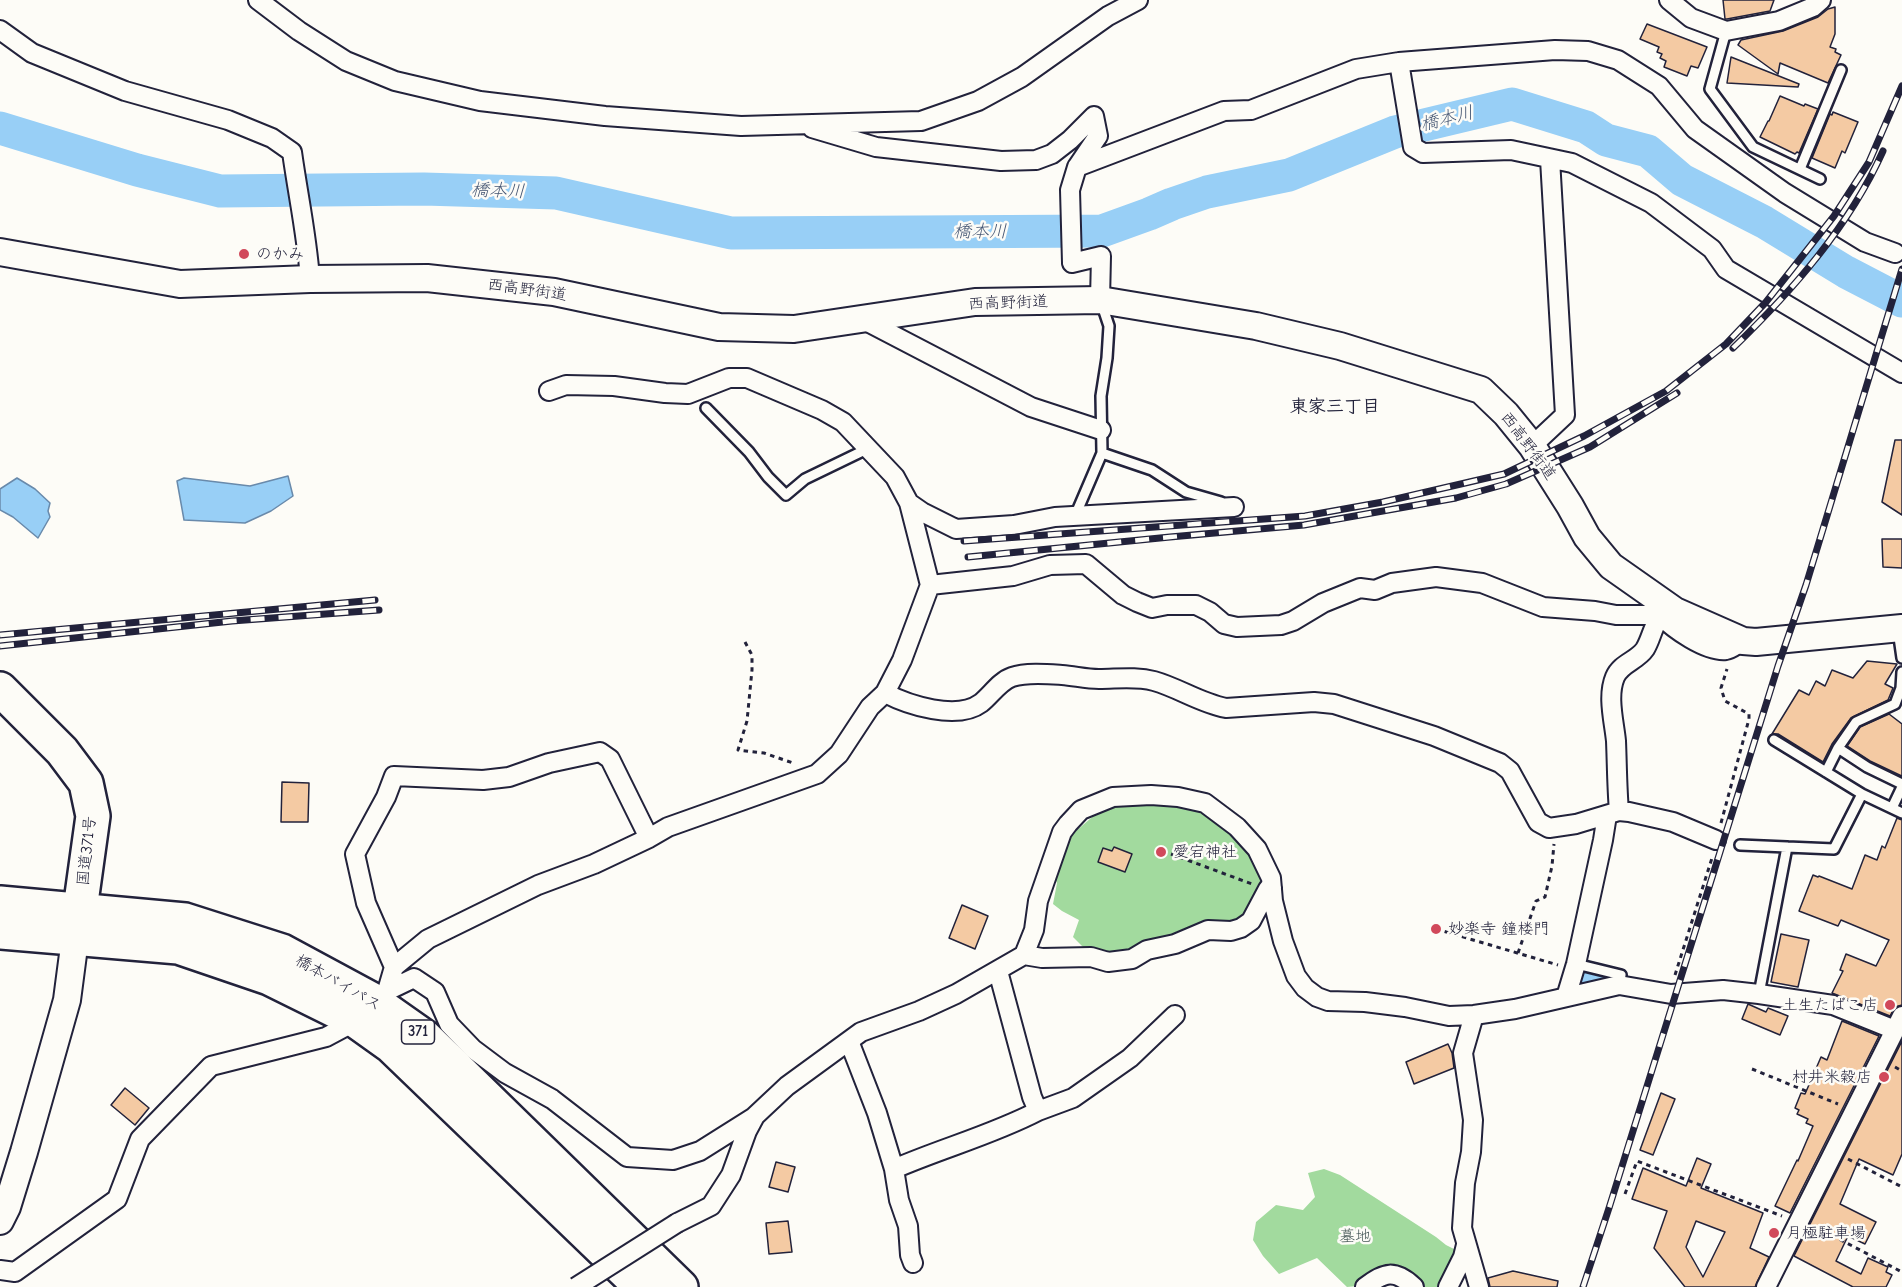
<!DOCTYPE html>
<html>
<head>
<meta charset="utf-8">
<style>
  body { margin:0 }
  canvas { display:block; background:#fdfcf7 }
</style>
</head>
<body>
<canvas width="1902" height="1287"></canvas>
<script>
const context = document.querySelector('canvas').getContext('2d');
context.lineJoin = 'round';
function fillPath(path, color) { context.fillStyle = color; context.fill(path, 'evenodd'); }
function trace(path, color, width, dash) { context.strokeStyle = color; context.lineWidth = width; context.lineCap = dash ? 'butt' : 'round'; context.setLineDash(dash || []); context.stroke(path); }
function label(font, color, halo, rows, align = 'center') {
  context.font = font + ' "Comic Neue","Klee One",sans-serif'; context.lineWidth = 5; context.setLineDash([]); context.textBaseline = 'middle'; context.strokeStyle = halo; context.fillStyle = color; for (const [text, x, y, turn = 0] of rows) {
    context.save(); context.translate(x, y); context.rotate((+turn || 0) * Math.PI / 180); context.textAlign = isNaN(turn) ? turn : align; if (halo) context.strokeText(text, 0, 0); context.fillText(text, 0, 0); context.restore();
  }
}
const green = new Path2D(`
  M1112,800l92,6 27,21 1,8 6,9 7,-4 25,38 -21,41 -115,38 -43,-2 -18,-18 6,-17 -17,-9 -9,-7 4,-21 -4,-9 16,-37z
  M1324,1169l16,6 96,62 10,8 14,7 -15,35h-27l-6,-6 -65,6 -30,-29 -38,16 -16,-18 -10,-16 3,-18 20,-17 27,5 12,-13 -7,-24z`);
const water = new Path2D(`
  M288,476l5,20 -22,15 -26,12 -61,-3 -7,-39 7,-3 66,8z
  M17,478l18,11 15,14 -2,8 2,6 -12,21 -25,-21 -13,-7v-21z
  M1580,969l32,9 -39,10z`);
const river = new Path2D(`
  M0,128l137,42 83,21 204,-2 132,4 175,40 371,-2 47,-17 23,-10 35,-12 82,-17 106,-43 117,-28 74,23 20,13 42,11 34,29 82,42 82,50 56,29`);
const building = new Path2D(`
  M1723,0h51l-4,11 -43,8h-2z
  M1835,7v27l-5,13 6,2 -1,3 6,3 -13,28 -48,-20 -2,11 -40,-29 3,-5 42,-9 35,-14 10,-8z
  M1647,24l60,23 -9,21 -7,-2 -4,10 -23,-9 2,-6 -6,-3 2,-4 -5,-2 2,-5 -19,-8z
  M1731,57l68,27 -1,3 -71,-4z
  M1780,96l24,10 1,-2 13,5 -19,44 -2,-1 -2,2 -35,-17 8,-16h1z
  M1833,112l25,10 -13,31 -3,-2 -7,17 -23,-10 18,-44 2,1z
  M1895,440h7v75l-20,-13z
  M1882,539h20v29l-19,-1z
  M1867,661l30,3 -12,20 8,4 -5,12 -37,18 -19,26 -9,18 -45,-28h-6l27,-44 10,5 7,-14 9,5 7,-16 21,8z
  M1889,714l13,10v52l-32,-15 -23,-15 13,-19z
  M282,782l27,1 -1,39h-27z
  M1897,818l5,2v185l-7,2 -5,9 -58,-23 11,-22 -3,-1 6,-16 30,12 13,-26 -48,-20 -3,6 -39,-15 14,-36 5,2 1,-1 33,13 13,-34 12,5 5,-14 3,2z
  M1114,847l18,7 -7,18 -27,-10 5,-14 9,3z
  M962,905l26,11 -13,33 -26,-11z
  M1781,934l28,6 -11,47 -27,-5z
  M1748,1004l18,8 2,-4 20,8 -8,19 -38,-16z
  M1842,1021l37,15 -89,177 -15,-7 22,-46 1,1 15,-35 -7,-3 2,-4 -11,-5 2,-4 -4,-2 6,-15 4,1 16,-37 6,3z
  M1902,1041v113l-9,21 -34,-16 -19,45 36,18 -11,22 -17,-8 -12,25 25,13 7,-16 20,9 -2,5 6,3 -6,12h-33l-59,-31z
  M1448,1044l4,9 2,15 -40,16 -8,-22z
  M125,1088l24,20 -14,17 -24,-20z
  M1661,1093l14,6 -22,56 -13,-5z
  M1697,1158l14,6 -10,24 62,25 -13,35 19,9 -14,30h-70l-31,-39 13,-37 -35,-12 11,-31 43,18zM1696,1221l29,11 -22,45 -17,-30z
  M776,1162l19,5 -7,25 -19,-5z
  M788,1221l4,31 -23,2 -3,-31z
  M1513,1271l45,10 -1,6h-67l-2,-9z`);
const path = new Path2D(`
  M745,642l7,13v15l-5,51 -9,29 26,3 29,10
  M1721,823l28,-104v-5l-24,-13 -4,-13 6,-19
  M1171,854l81,30
  M1436,929l122,36
  M1518,953l18,-52 9,-4 7,-31 2,-22
  M1675,975l37,-117
  M1895,1067l7,4
  M1752,1069l86,35
  M1848,1159l54,28
  M1625,1194l12,-33 145,55
  M1816,1227l86,45`);
const lane = new Path2D(`
  M1726,31l-16,58 43,58 67,32
  M1800,169l41,-99
  M1102,305l7,21 -2,32 -6,38 1,57
  M706,408l43,44 19,25 18,18 19,-16 62,-30
  M1075,516l27,-63 50,17 34,22 35,10
  M1898,630l4,28
  M1774,740l88,54 40,19
  M1838,748l29,19 35,17
  M1826,772l12,-24 18,-26 39,-18 6,-16 1,-16
  M1892,808l10,-21
  M1740,845l94,4 28,-55
  M1576,964l45,11 -2,10
  M1759,994l28,-147`);
const street = new Path2D(`
  M258,0l41,31 47,30 49,20 85,20 125,15 136,10 180,-5 57,-20 44,-24 86,-61 30,-16
  M1669,0l22,18 35,13 53,-10 34,-14 8,-7
  M0,30l32,23 93,38 103,29 44,18 20,14c6,43 15,84 18,127
  M1399,62l14,85 10,6 88,-3 61,13 79,40 61,46 14,20 176,104
  M812,128l64,19 125,14 35,-1 16,-6 18,-14 24,-24 4,20 -21,31
  M1100,300l1,-44 -29,7 -2,-73 7,-23 147,-56 27,-1 105,-41 43,-7 156,-12 33,1 30,9 41,26 36,43 90,64 80,49 30,11
  M862,319l169,88 70,23
  M549,391l17,-6 48,1 51,7 23,1 41,-16h18l75,32 21,12 52,55 14,26
  M1532,446l33,-31 -15,-256
  M930,585l-21,-82 13,9 34,17 58,-4 41,-8 179,-10
  M885,693c23,12 72,28 96,10 10,-8 19,-22 31,-26 14,-5 36,-3 50,-2 13,1 24,4 37,4 18,0 37,-3 55,2 25,7 46,22 72,27l88,-6 20,2 100,32 66,27 10,8 28,51 11,6 27,-4 43,-13 10,1 44,10 43,18
  M1619,811c-2,-23 -2,-46 -3,-70 -2,-20 -9,-45 -1,-64 6,-14 22,-16 30,-28 8,-13 8,-30 23,-38
  M1024,955l18,3 49,-1 17,5 24,-3 15,-9 28,-6 33,-14 23,1 10,-3 10,-7 17,-32 4,-1
  M394,967l-28,-64 -11,-49 31,-57 8,-21 89,4 26,-3 40,-14 51,-11 10,7 39,79
  M998,971l34,126 6,14 35,-13 57,-40 45,-43
  M387,991l27,-13 21,14 14,32 24,25 32,24 47,26 75,58 46,3 27,-9 54,-34
  M1566,997l10,-33 27,-124 4,-25
  M1474,1015l-11,38 10,67 -2,32 -6,31 -3,45 17,59
  M849,1041l28,72 17,56
  M677,1223l34,-17 20,-31 16,-44 8,-15 32,-30 74,-54 58,-21 37,-17 68,-39 10,-25 4,-29 24,-69 6,-8 13,-14 32,-13 38,-2 27,2 27,6 32,24 20,22 14,29 2,23 10,40 13,35 9,12 12,9 11,4 37,1 40,5 44,9 25,-1 41,-6 104,-24 52,9 52,-4 36,4 74,11 62,25
  M913,1263l-3,-8 -2,-29 -9,-26 -5,-31c48,-21 98,-34 144,-58
  M0,1270l15,2 102,-73 23,-60 71,-73 115,-29 30,-16 15,-22 16,-8 7,-24 34,-28 110,-54 56,-21 55,-26 19,-11 149,-53 22,-20 31,-47 15,-14 17,-33 28,-75 83,-9 37,-11 36,-1 37,31 14,7 15,6 15,-3h29l14,7 14,12 13,3 44,-2 12,-4 30,-18 37,-15 15,2 17,-7 44,-6 46,6 61,24 52,4 21,4h44c13,14 46,37 66,35 6,-1 11,-6 17,-9
  M1365,1287c19,-15 30,-18 49,0
  M1448,1287l15,-30 3,-12
  M1766,1287l136,-271`);
const secondary = new Path2D(`
  M0,252l180,32 130,-5 117,-1 127,14 165,35 75,2 181,-27 125,-2 156,26 84,20 141,44 25,24 26,32 38,60 17,31 24,29 64,45 68,30 13,1 146,-14
  M0,1221l7,-14 17,-55 43,-152 8,-61`);
const highway = new Path2D(`
  M0,689l62,62 24,32 7,33 -16,115
  M0,903l185,17 97,31 89,48 54,38 256,250
  M0,932l178,15 91,31 87,43 35,25 250,241`);
const rail = new Path2D(`
  M1733,348c59,-57 116,-121 150,-197
  M964,541l341,-25 78,-14 121,-28 80,-38 82,-45 60,-47 40,-42 68,-86 35,-54 33,-76
  M968,557l202,-20 134,-12 152,-27 50,-14 84,-37 87,-54
  M0,635l375,-35
  M0,646l232,-25 147,-11
  M1583,1287l26,-79 169,-542 28,-81 96,-316`);
const streetBridge = new Path2D(`
  M576,1287l101,-64`);
const markers = [
  [244,254,6,"#d1495b"],
  [1161,852,6,"#d1495b"],
  [1436,929,6,"#d1495b"],
  [1890,1005,6,"#d1495b"],
  [1884,1077,6,"#d1495b"],
  [1774,1233,6,"#d1495b"]
];
const shields = [
  [418,1032,33]
];
const shieldNames = [
  ["371",418,1032]
];
const poiNames = [
  ["のかみ",256,254],
  ["愛宕神社",1173,852],
  ["妙楽寺 鐘楼門",1448,929],
  ["土生たばこ店",1878,1005,"right"],
  ["村井米穀店",1872,1077,"right"],
  ["月極駐車場",1786,1233]
];
const streetNames = [
  ["西高野街道",527,290,8],
  ["西高野街道",1008,303,-2],
  ["西高野街道",1528,446,53],
  ["国道371号",87,851,-84],
  ["橋本バイパス",338,983,30]
];
const parkNames = [
  ["墓地",1355,1236]
];
const waterNames = [
  ["橋本川",1447,119,-14],
  ["橋本川",498,191,2],
  ["橋本川",980,232]
];
const neighbourhoodNames = [
  ["東家三丁目",1335,407]
];
fillPath(green, '#a2da9e');
fillPath(water, '#98cff6');
trace(water, '#698aab', 1.5);
trace(river, '#98cff6', 33);
fillPath(building, '#f4caa3');
trace(building, '#22223b', 1.5);
trace(lane, '#22223b', 14);
trace(street, '#22223b', 22);
trace(secondary, '#22223b', 30);
trace(highway, '#22223b', 38);
trace(path, '#22223b', 3, [4.5, 4.5]);
trace(lane, '#fdfcf7', 9);
trace(street, '#fdfcf7', 18);
trace(secondary, '#fdfcf7', 26);
trace(highway, '#fdfcf7', 33);
trace(rail, '#22223b', 7);
trace(rail, '#fdfcf7', 4.5, [14]);
trace(streetBridge, '#22223b', 22, []);
trace(streetBridge, '#fdfcf7', 18);
for (const [x, y, r, color] of markers) { const dot = new Path2D(); dot.arc(x, y, r, 0, 2 * Math.PI); context.fillStyle = color; context.fill(dot); trace(dot, '#fdfcf7', 2); }
for (const [x, y, w] of shields) { const box = new Path2D(); box.roundRect(x - w / 2, y - 12, w, 24, 4.5); context.fillStyle = '#fdfcf7'; context.fill(box); trace(box, '#22223b', 1.5); }
label('bold 15px', '#22223b', null, shieldNames);
label('16px', '#22223b', '#fdfcf7', poiNames, 'left');
label('16px', '#22223b', '#fdfcf7', streetNames);
label('16px', '#485959', '#fdfcf7', parkNames);
label('italic 18px', '#455673', '#fdfcf7', waterNames);
label('bold 18px', '#22223b', '#fdfcf7', neighbourhoodNames);
</script>
</body>
</html>
